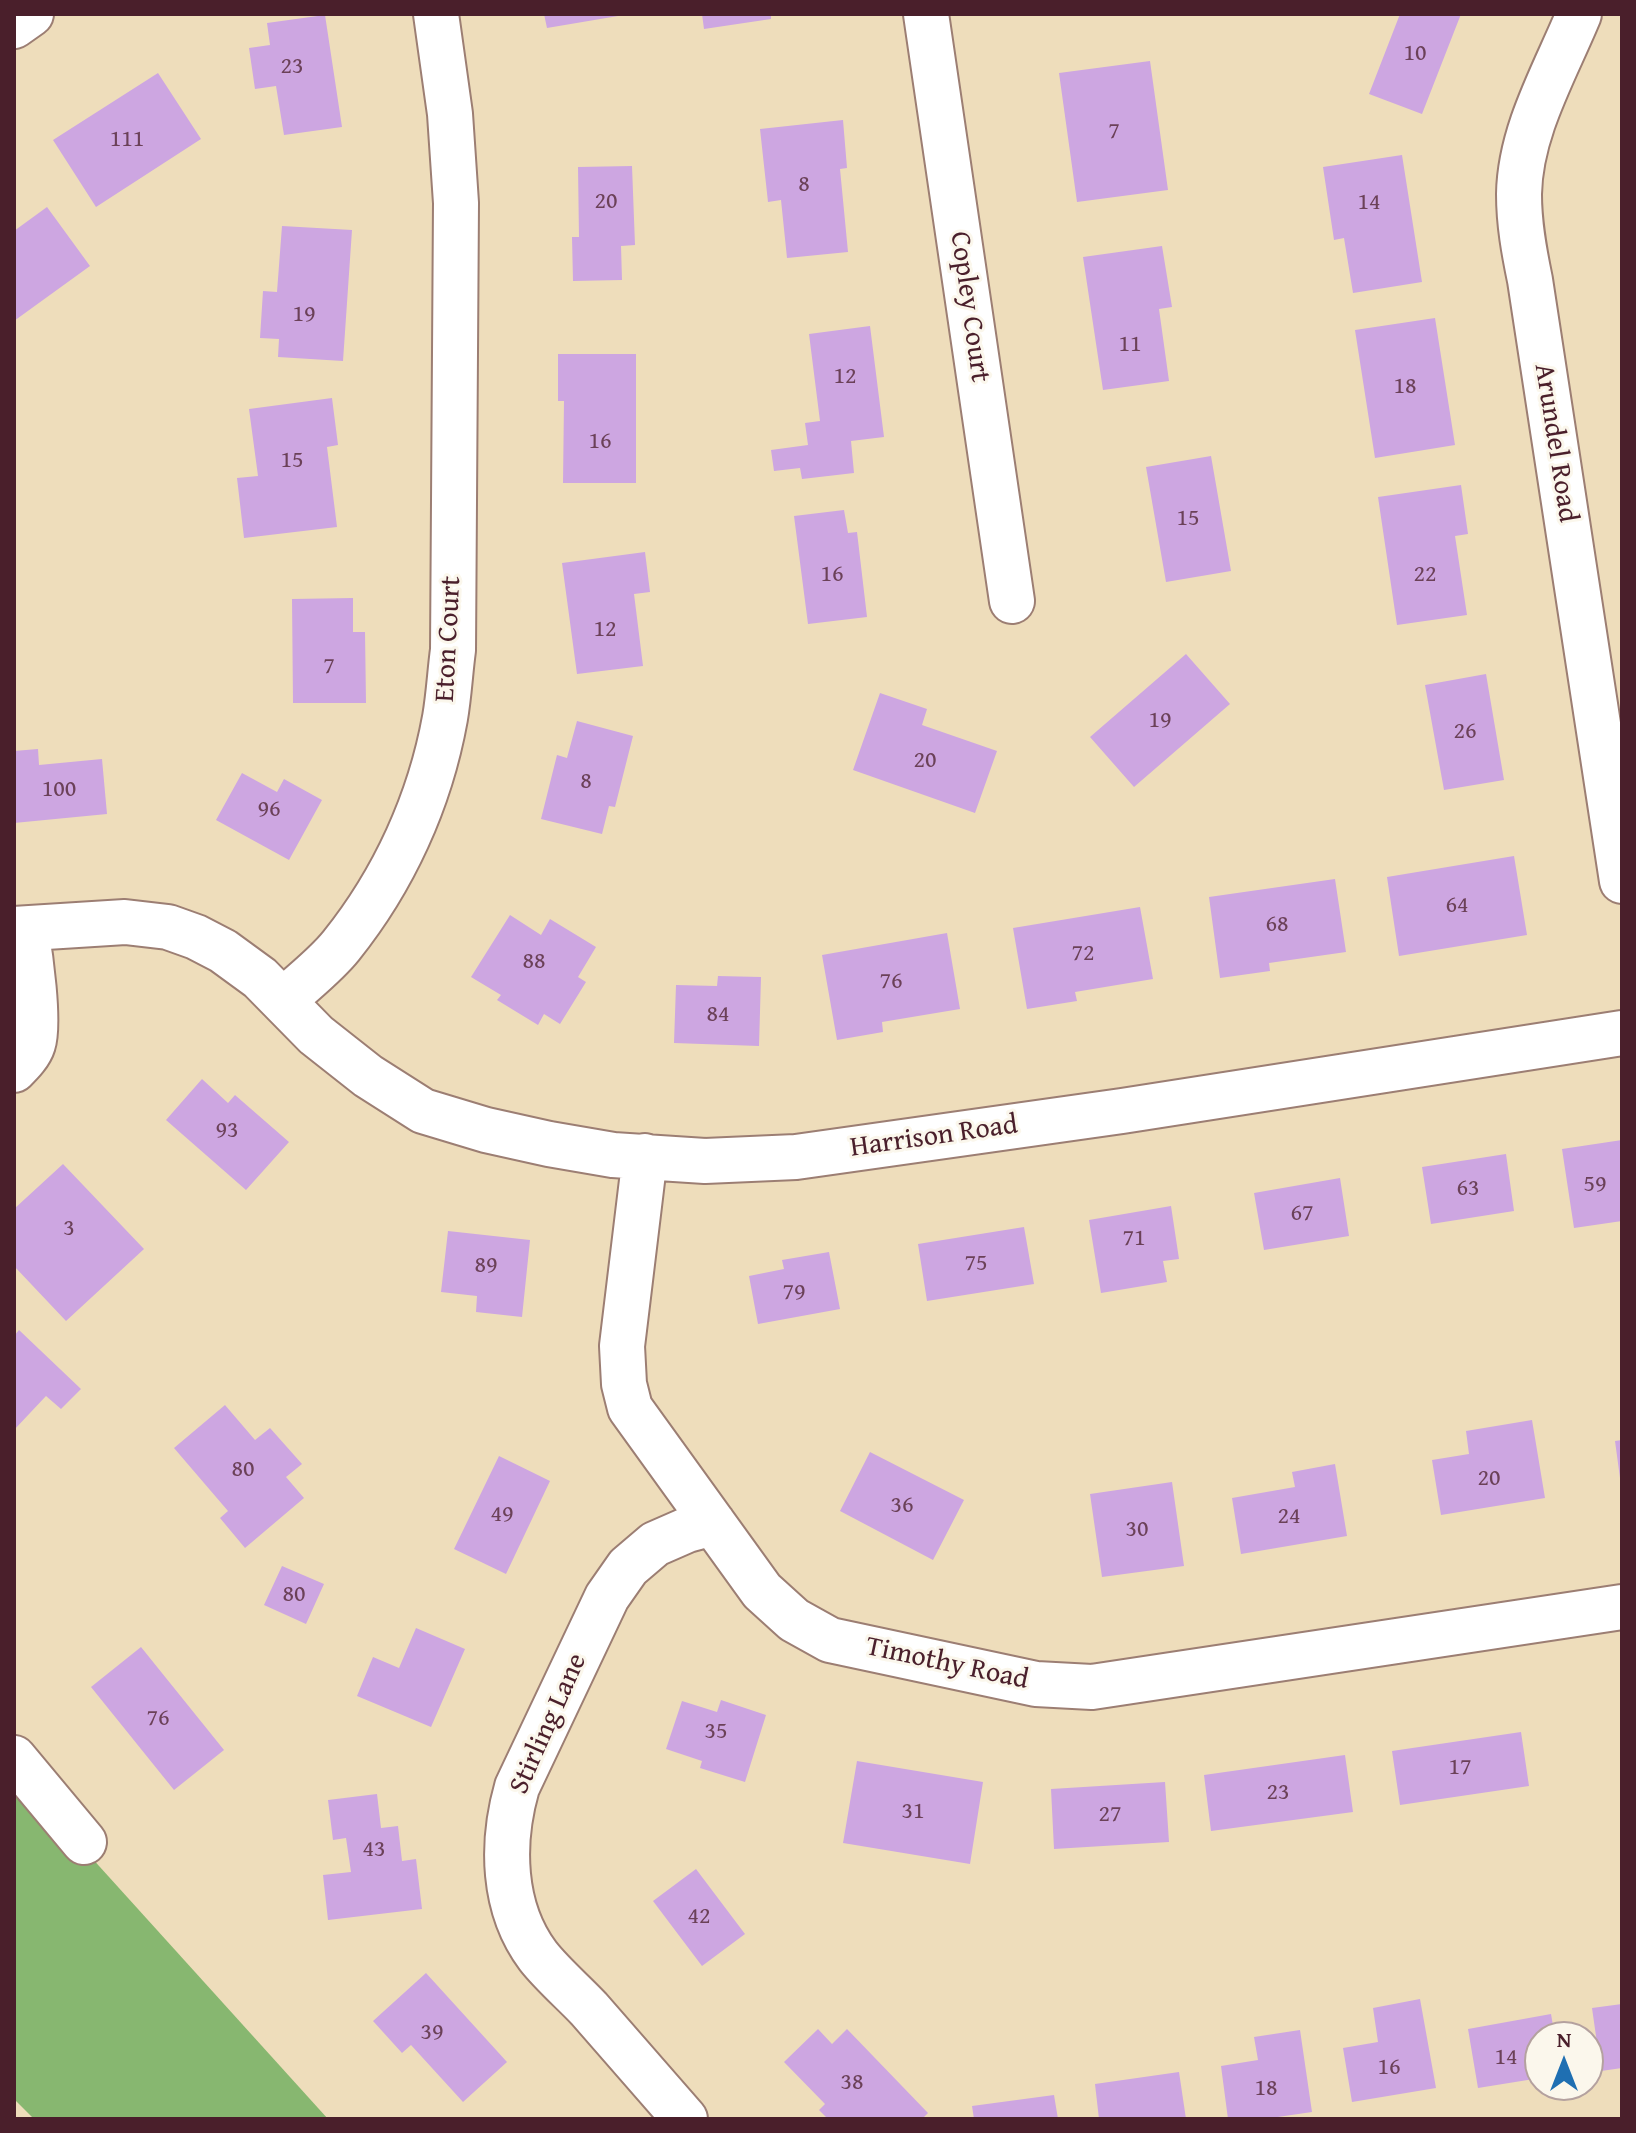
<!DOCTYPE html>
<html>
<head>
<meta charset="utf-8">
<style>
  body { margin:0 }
  #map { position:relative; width:1636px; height:2133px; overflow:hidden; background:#edb; font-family:"Gentium Book Plus",serif }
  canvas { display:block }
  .frame { position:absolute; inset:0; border:16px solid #4a1f2b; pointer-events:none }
  .north { position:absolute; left:1524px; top:2021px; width:80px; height:80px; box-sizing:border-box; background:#fbf7ec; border:2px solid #b4a19f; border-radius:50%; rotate:0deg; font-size:22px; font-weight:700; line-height:32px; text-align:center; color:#4a1f2b }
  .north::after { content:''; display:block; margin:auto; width:28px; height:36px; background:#1f6fb2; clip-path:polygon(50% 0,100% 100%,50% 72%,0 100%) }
</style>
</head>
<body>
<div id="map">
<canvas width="1636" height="2133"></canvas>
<div class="frame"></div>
<div class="north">N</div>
</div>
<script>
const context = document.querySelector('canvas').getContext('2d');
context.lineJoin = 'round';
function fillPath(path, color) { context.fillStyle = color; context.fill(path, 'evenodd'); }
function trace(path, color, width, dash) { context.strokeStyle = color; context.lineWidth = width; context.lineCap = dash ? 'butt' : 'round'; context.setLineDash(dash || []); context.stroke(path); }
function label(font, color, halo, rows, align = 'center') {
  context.font = font + ' "Gentium Book Plus",serif'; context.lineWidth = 6; context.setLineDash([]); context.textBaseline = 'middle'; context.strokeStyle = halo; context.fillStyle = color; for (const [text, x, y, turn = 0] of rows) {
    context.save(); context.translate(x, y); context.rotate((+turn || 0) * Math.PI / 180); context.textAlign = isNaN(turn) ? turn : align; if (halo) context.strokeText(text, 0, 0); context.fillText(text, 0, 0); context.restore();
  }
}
const forest = new Path2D(`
  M14,1772l314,347h-294l-20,-20z`);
const building = new Path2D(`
  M544,14h74v2l-71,12z
  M702,14h69v5l-67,10z
  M1400,14h61l-39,100 -53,-20z
  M325,15l17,112 -58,8 -8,-49 -21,3 -6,-41 21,-3 -3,-22z
  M1150,61l18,129 -91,12 -18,-129z
  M158,73l43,66 -105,68 -43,-67z
  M843,120l4,48 -7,1 8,83 -61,6 -6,-58 -13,2 -8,-73z
  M1402,155l20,127 -69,11 -9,-55 -10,2 -11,-73z
  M632,166l3,79 -14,1 1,34 -49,1 -1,-44h7l-1,-70z
  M47,207l43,59 -76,55v-90z
  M282,226l70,4 -9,131 -65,-4 1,-18 -19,-1 3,-47 14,1z
  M1162,246l10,61 -13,2 10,72 -66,9 -20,-133z
  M1435,318l20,127 -80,13 -20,-128z
  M870,326l14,111 -33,4 3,32 -52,6 -2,-11 -26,3 -3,-21 37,-5 -3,-22 15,-2 -11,-87z
  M558,354h78v129h-73l1,-82h-6z
  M332,398l6,47 -11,2 10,80 -93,11 -7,-60 21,-2 -9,-67z
  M1211,456l20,115 -65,11 -20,-115z
  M1461,485l7,49 -13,2 12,79 -70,10 -19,-128z
  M844,510l4,23 9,-1 10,85 -59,7 -14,-108z
  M645,552l5,40 -16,2 9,72 -66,8 -15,-111z
  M353,598v34h12l1,71h-73l-1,-104z
  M1186,654l44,50 -96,83 -44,-50z
  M1486,674l18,106 -60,10 -19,-105z
  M880,693l47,16 -5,16 75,26 -22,62 -122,-43z
  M577,721l56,15 -18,71 -6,-1 -7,28 -61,-15 16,-64 10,3z
  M38,749l1,16 63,-6 5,55 -93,9v-72z
  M242,773l35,19 7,-13 38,21 -33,60 -73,-40z
  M1514,856l13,79 -128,21 -12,-79z
  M1335,879l11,73 -77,11 1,8 -50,7 -11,-81z
  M1140,907l13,72 -78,13 2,9 -50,8 -14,-81z
  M510,915l31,20 9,-16 46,28 -18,30 8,5 -26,42 -16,-10 -6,11 -41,-25 4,-5 -30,-18z
  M947,933l13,76 -78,13 1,10 -46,8 -15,-85z
  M718,976l43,1 -2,69 -85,-3 2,-58 41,1z
  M202,1079l26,24 7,-8 54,47 -43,48 -80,-70z
  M1622,1140v81l-48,7 -12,-79z
  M1506,1154l8,57 -83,13 -9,-57z
  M63,1164l81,85 -78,72 -52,-55v-57z
  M1340,1178l9,58 -85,14 -10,-57z
  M1171,1206l8,53 -16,2 4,21 -66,11 -12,-73z
  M1024,1227l10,57 -107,17 -9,-57z
  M448,1231l82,9 -8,77 -46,-5 1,-16 -36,-4z
  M829,1252l11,57 -82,15 -9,-48 35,-7 -2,-9z
  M19,1330l62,59 -20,20 -15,-13 -32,34v-94z
  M225,1405l30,35 15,-12 32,36 -16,13 18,21 -59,50 -25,-30 8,-7 -54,-63z
  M1532,1420l13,78 -104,17 -9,-55 37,-6 -3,-23z
  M1622,1440v38h-2l-5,-37z
  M870,1452l94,48 -31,60 -93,-49z
  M499,1456l51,25 -44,93 -52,-25z
  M1335,1464l12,72 -106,18 -9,-56 63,-11 -3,-15z
  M1172,1482l12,84 -82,11 -12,-83z
  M282,1566l42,18 -18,40 -42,-19z
  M416,1628l49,21 -34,78 -74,-31 16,-39 26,11z
  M141,1647l83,103 -50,40 -83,-103z
  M721,1700l45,15 -21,67 -45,-14 2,-7 -36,-12 16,-48 35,11z
  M1521,1732l8,54 -129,19 -8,-54z
  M1345,1755l8,57 -142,19 -7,-56z
  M857,1761l126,21 -13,82 -127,-21z
  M1165,1782l4,60 -115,7 -3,-60z
  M377,1794l4,34 17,-2 4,35 14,-2 6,50 -94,11 -5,-45 28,-3 -5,-34 -13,2 -5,-40z
  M696,1869l49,65 -43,32 -49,-65z
  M426,1973l81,89 -44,40 -52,-57 -9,8 -29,-32z
  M1420,1999l16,89 -84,14 -9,-54 35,-6 -5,-34z
  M1622,2004v64l-21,3 -9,-63z
  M1551,2014l4,23h-15v41l-62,10 -10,-59z
  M818,2029l14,15 15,-15 81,84 -6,6h-94l-9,-9 6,-6 -41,-42z
  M1300,2030l12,82 -48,7h-36l-7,-53 37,-6 -4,-23z
  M1179,2072l7,47h-87l-4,-35z
  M1054,2095l4,24h-84l-2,-13z`);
const minor = new Path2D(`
  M926,14l86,587
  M1579,14c-24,58 -59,117 -60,180 0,30 5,57 11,86l92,601
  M14,26l17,-12
  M14,929l111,-7 43,5 28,10 27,14 37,27 56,57 52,41 55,35 63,19 63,14 64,11 92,6 91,-4 326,-46 500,-78
  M283,1001c19,-18 42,-35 58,-55 53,-66 89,-145 104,-228 4,-23 5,-46 8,-68l3,-447 -6,-89 -14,-100
  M14,1070c7,-7 16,-16 19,-26 7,-21 -3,-91 -7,-115
  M645,1156l-23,190 2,38 6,24 132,183 32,29 36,20 206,44 56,3 530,-80
  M14,1758l70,84
  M685,2119c-32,-37 -64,-73 -96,-110 -16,-17 -37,-35 -51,-53 -36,-48 -37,-113 -21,-169l90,-190 21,-30 27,-23 32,-14 26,-7`);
const numberNames = [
  ["10",1415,54],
  ["23",292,67],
  ["7",1114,132],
  ["111",127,140],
  ["8",804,185],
  ["20",606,202],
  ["14",1369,203],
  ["19",304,315],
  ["11",1130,345],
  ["12",845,377],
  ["18",1405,387],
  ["16",600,442],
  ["15",292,461],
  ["15",1188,519],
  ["16",832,575],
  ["22",1425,575],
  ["12",605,630],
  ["7",329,667],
  ["19",1160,721],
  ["26",1465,732],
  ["20",925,761],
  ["8",586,782],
  ["100",59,790],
  ["96",269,810],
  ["64",1457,906],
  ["68",1277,925],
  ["72",1083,954],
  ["88",534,962],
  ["76",891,982],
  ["84",718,1015],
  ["93",227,1131],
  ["59",1595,1185],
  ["63",1468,1189],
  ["67",1302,1214],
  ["3",69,1229],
  ["71",1134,1239],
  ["75",976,1264],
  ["89",486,1266],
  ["79",794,1293],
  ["80",243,1470],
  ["20",1489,1479],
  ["36",902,1506],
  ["49",502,1515],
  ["24",1289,1517],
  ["30",1137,1530],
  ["80",294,1595],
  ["76",158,1719],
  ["35",716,1732],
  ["17",1460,1768],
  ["23",1278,1793],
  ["31",913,1812],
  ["27",1110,1815],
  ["43",374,1850],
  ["42",699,1917],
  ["39",432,2033],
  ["14",1506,2058],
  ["16",1389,2068],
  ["38",852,2083],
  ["18",1266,2089]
];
const streetNames = [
  ["Copley Court",969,307,82],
  ["Arundel Road",1555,443,81],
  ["Eton Court",449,639,-87],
  ["Harrison Road",934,1137,-8],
  ["Timothy Road",947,1664,12],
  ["Stirling Lane",549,1724,-66]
];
fillPath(forest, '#87b770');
fillPath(building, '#cda6e1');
trace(minor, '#9c7e73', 48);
trace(minor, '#fff', 44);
label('24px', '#6b4158', null, numberNames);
label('28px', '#4a1f2b', '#fbf7ec', streetNames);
</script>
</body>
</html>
